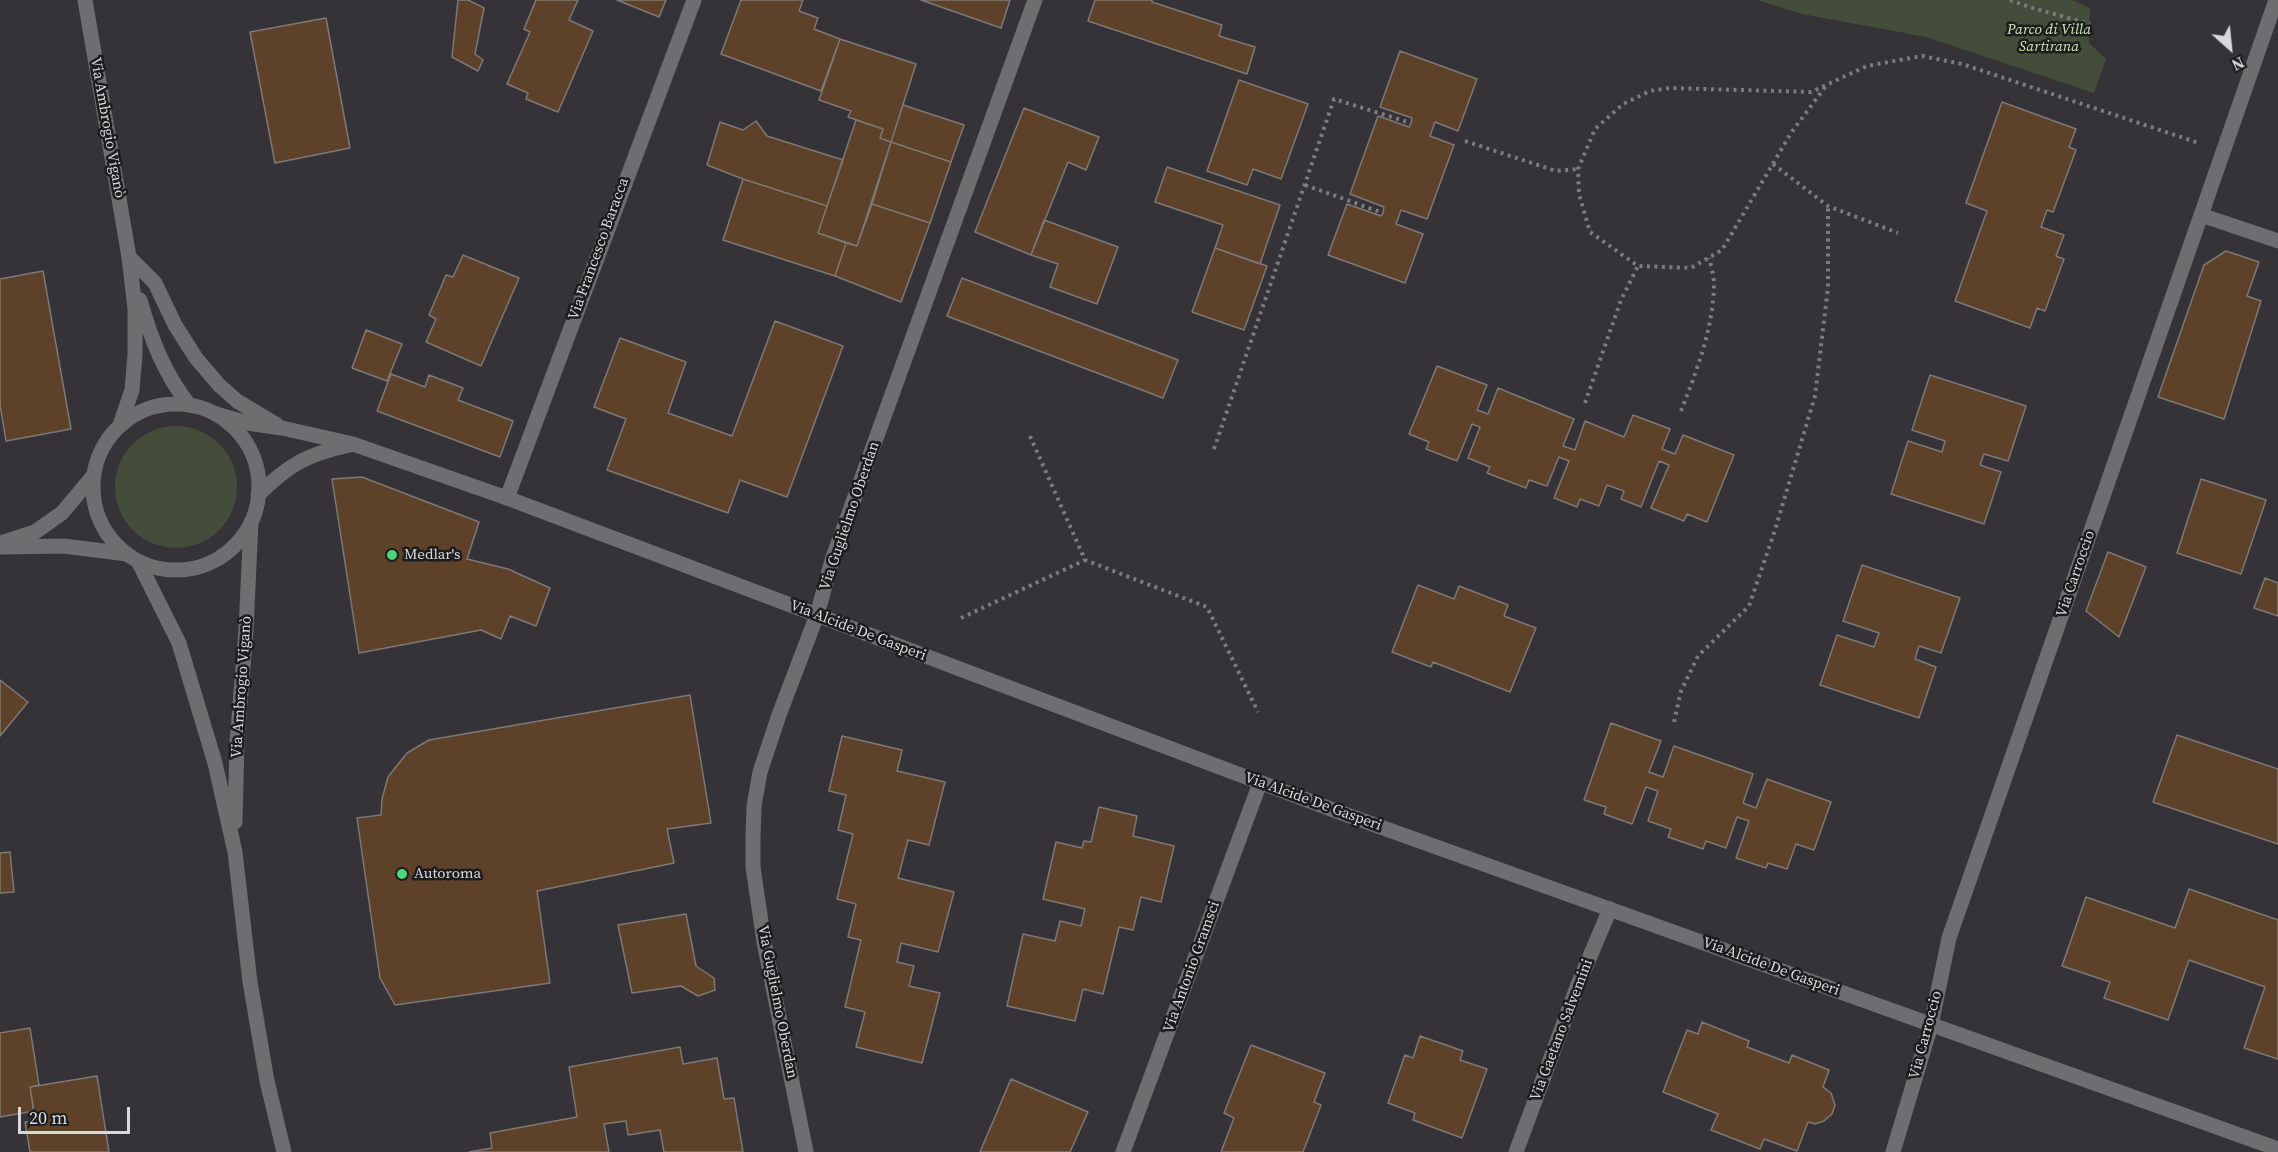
<!DOCTYPE html>
<html>
<head>
<meta charset="utf-8">
<style>
  body { margin:0 }
  #map { position:relative; width:2278px; height:1152px; overflow:hidden; background:#353337; font-family:"Source Serif 4",serif }
  canvas { display:block }
  .north { position:absolute; left:2200px; top:18px; width:60px; height:60px; -webkit-text-stroke:4px #1c1b1d; paint-order:stroke; rotate:153deg; font-size:16px; font-weight:700; line-height:24px; text-align:center; color:#d9d8da }
  .north::after { content:''; display:block; margin:auto; width:21px; height:27px; background:#d9d8da; clip-path:polygon(50% 0,100% 100%,50% 72%,0 100%) }
  .scale { position:absolute; left:18px; top:1107px; width:112px; height:27px; box-sizing:border-box; border:3px solid #d9d8da; border-top:0; padding-left:8px; font-size:18px; line-height:21px; white-space:nowrap; color:#d9d8da; -webkit-text-stroke:4px #1c1b1d; paint-order:stroke }
</style>
</head>
<body>
<div id="map">
<canvas width="2278" height="1152"></canvas>
<div class="north">N</div>
<div class="scale">20 m</div>
</div>
<script>
const context = document.querySelector('canvas').getContext('2d');
context.lineJoin = 'round';
function fillPath(path, color) { context.fillStyle = color; context.fill(path, 'evenodd'); }
function trace(path, color, width, dash) { context.strokeStyle = color; context.lineWidth = width; context.lineCap = dash ? 'butt' : 'round'; context.setLineDash(dash || []); context.stroke(path); }
function label(font, color, halo, rows, align = 'center') {
  context.font = font + ' "Source Serif 4",serif'; context.lineWidth = 5; context.setLineDash([]); context.textBaseline = 'middle'; context.strokeStyle = halo; context.fillStyle = color; for (const [text, x, y, turn = 0] of rows) {
    context.save(); context.translate(x, y); context.rotate((+turn || 0) * Math.PI / 180); context.textAlign = isNaN(turn) ? turn : align; if (halo) context.strokeText(text, 0, 0); context.fillText(text, 0, 0); context.restore();
  }
}
const green = new Path2D(`
  M1757,0h315l18,8 -1,35 17,16 -12,34 -168,-56 -124,-23z
  M115 487a61 61 0 1 1 122 0a61 61 0 1 1-122 0Z`);
const building = new Path2D(`
  M458,0h10l16,8 -9,46 8,6 -5,11 -26,-14z
  M536,0h42l-9,20 24,11 -35,81 -32,-13 2,-6 -21,-9 23,-52 -6,-3z
  M617,0h49l-7,17z
  M741,0h62l-4,11 19,7 -4,11 26,10 -19,52 -100,-37z
  M921,0h89l-9,28z
  M1095,0h57v2l70,23 -3,11 36,11 -8,27 -159,-53z
  M326,18l24,130 -75,15 -25,-131z
  M840,39l76,25 -25,78 -11,-4 3,-9 -35,-12 3,-6 -32,-11z
  M1400,51l77,28 -19,52 -23,-9 -5,14 24,9 -27,74 -26,-9 -5,14 27,10 -18,49 -77,-28 19,-51 34,12 2,-3 1,-6 -34,-13 28,-78 31,11 2,-4 1,-5 -32,-11z
  M1239,80l69,24 -27,75 -28,-10 -6,16 -40,-14z
  M2002,102l74,27 -7,18 7,3 -23,62 -6,-2 -6,17 23,8 -8,21 8,3 -19,52 -8,-3 -7,20 -75,-27 32,-90 -21,-8z
  M903,105l61,20 -13,37 -60,-20z
  M1024,108l75,29 -13,33 -18,-8 -37,93 -56,-23z
  M856,120l27,9 -3,9 11,4 -34,104 -39,-13z
  M756,121l11,15 76,24 -16,46 -84,-27 -36,-14 13,-43 23,8z
  M891,142l60,20 -21,61 -58,-19z
  M1167,167l113,38 -20,59 -45,-16 8,-23 -68,-23z
  M743,179l84,27 -9,27 28,10 -11,33 -112,-36z
  M872,204l58,19 -29,79 -66,-26 11,-33 11,3z
  M1044,220l74,27 -21,57 -47,-17 8,-23 -27,-9z
  M1215,248l52,18 -23,64 -52,-18z
  M2226,251l33,11 -12,34 14,5 -37,118 -66,-22 46,-132z
  M463,255l56,23 -38,88 -55,-24 10,-23 -7,-4 17,-40 7,2z
  M43,271l28,158 -65,12 -6,-36v-126z
  M962,278l216,82 -15,38 -216,-82z
  M775,321l68,25 -56,151 -47,-17 -12,33 -121,-43 19,-51 -32,-12 26,-69 66,24 -18,51 64,23z
  M366,330l36,14 -15,37 -35,-13z
  M1437,366l50,19 -10,25 11,4 10,-26 76,31 -11,27 12,4 10,-29 39,16 9,-22 37,14 -8,20 13,5 8,-19 51,20 -27,67 -20,-8 -3,7 -33,-13 18,-43 -10,-4 -18,46 -20,-8 3,-8 -17,-6 -8,21 -19,-7 -3,8 -23,-9 15,-37 -10,-4 -12,29 -18,-6 -3,8 -39,-15 3,-6 -22,-9 12,-31 -8,-3 -15,37 -31,-12 3,-7 -20,-8z
  M391,374l34,13 4,-12 34,13 -5,12 55,21 -13,36 -123,-46z
  M1930,375l96,31 -18,55 -24,-7 -4,11 21,7 -17,52 -93,-30 17,-53 34,11 3,-11 -33,-11z
  M362,477l117,45 -12,37 41,10 42,19 -14,38 -26,-10 -9,23 -20,-9 -122,23 -27,-174z
  M2201,479l65,21 -25,74 -64,-21z
  M2108,552l38,15 -27,70 -33,-26z
  M1862,565l98,33 -19,55 -22,-7 -4,13 21,8 -17,51 -99,-33 17,-50 37,12 5,-14 -36,-12z
  M2265,578l13,5v33l-24,-8z
  M1418,585l36,14 5,-13 49,19 -4,11 32,12 -26,64 -77,-30 -2,5 -39,-15z
  M0,680l28,22 -28,34z
  M690,695l21,128 -44,6 7,34 -137,28 13,92 -155,22 -15,-27 -23,-160 24,-3 1,-16 6,-22 19,-24 22,-13z
  M1611,723l50,18 -12,31 14,5 11,-31 79,28 -10,29 13,5 11,-29 64,23 -17,48 -18,-6 -9,25 -19,-6 -2,5 -30,-10 13,-37 -12,-4 -11,31 -20,-7 -3,8 -35,-12 3,-8 -23,-8 10,-30 -12,-4 -14,37 -28,-10 2,-7 -22,-7z
  M2177,735l101,34v75l-125,-42z
  M842,736l60,14 -5,21 48,11 -16,63 -21,-5 -10,38 56,14 -16,60 -37,-9 -4,19 17,4 -5,20 31,7 -18,70 -66,-16 9,-35 -20,-5 16,-67 -13,-3 8,-33 -19,-5 16,-65 -15,-4 8,-35 -17,-4z
  M1099,807l38,9 -4,20 41,10 -13,56 -20,-5 -8,33 -14,-3 -16,67 -20,-5 -8,32 -68,-15 16,-72 32,7 5,-20 21,5 4,-17 -42,-10 13,-57 26,6 2,-7 7,1z
  M10,852l4,40 -14,1v-40z
  M2189,889l89,31v139l-34,-11 21,-61 -76,-27 -21,60 -64,-22 6,-16 -48,-16 24,-69 89,31z
  M686,914l10,52 18,12 1,12 -17,6 -17,-10 -49,7 -14,-68z
  M1702,1022l47,19 -2,6 42,16 3,-8 37,15 -6,17 8,6 4,12 -3,9 -8,7 -9,3 -7,-2 -11,29 -33,-12 -4,10 -49,-19 7,-16 -55,-22 24,-62 11,4z
  M30,1028l9,57 -9,2 4,24 -34,6v-84z
  M1420,1036l43,15 -3,9 27,9 -25,69 -49,-18 2,-7 -27,-10 17,-48 8,3z
  M1251,1045l74,28 -11,29 7,3 -18,47h-82l13,-34 -10,-5z
  M680,1047l3,17 34,-6 7,41 10,-1 9,54h-79l-4,-22 -32,5 -2,-14 -22,3 5,28h-140l23,-4 -2,-15 87,-16 -8,-50z
  M97,1076l12,76h-79l-5,-30 10,-1 -5,-34z
  M1011,1079l77,33 -18,40h-90z`);
const path = new Path2D(`
  M2010,0l19,7 61,17
  M1825,87l-34,46 -69,117 -31,18 -53,-2 -48,-34 -11,-38 -1,-25 17,-40 28,-25 27,-13 20,-3 141,4 56,-26 55,-10 40,8 237,79
  M1465,141l91,30 22,-2
  M1773,164l55,42 70,27
  M1305,185l78,28
  M1585,403l36,-103 17,-34
  M1681,411c16,-41 32,-82 33,-126 0,-9 -3,-19 -5,-27
  M1030,436l55,124 122,47 51,105
  M1214,449l120,-350 77,24
  M961,618l124,-58
  M1674,722l7,-31 17,-35 51,-50 26,-76 40,-134 13,-109v-81`);
const minor = new Path2D(`
  M2201,215l77,26
  M507,498l187,-498
  M4,542l31,-10 27,-19 31,-37
  M0,547l64,-1 63,8
  M806,1152l-42,-210 -11,-75v-30l1,-31 6,-34 19,-57 38,-100 15,-55 203,-560
  M1123,1152l137,-369
  M1516,1152l61,-165 33,-78
  M1893,1152l38,-127 18,-87 327,-938`);
const tertiary = new Path2D(`
  M129,257l26,26 20,42 21,33 23,27 18,16 40,24
  M216,414l31,9 35,5 71,16 154,54 829,313 942,338
  M258,495c31,-31 50,-41 92,-50`);
const secondary = new Path2D(`
  M85,0l44,257 6,52v46l-3,35 -12,35
  M140,300c11,39 24,73 49,105
  M93 487a83 83 0 1 1 166 0a83 83 0 1 1-166 0Z
  M138,561l41,82 36,120 20,89 15,130 17,99 17,71
  M235,822l2,-80 9,-112 5,-108`);
const markers = [
  [392,555,6,"#49d778"],
  [402,874,6,"#49d778"]
];
const parkNames = [
  ["Parco di Villa",2049,30],
  ["Sartirana",2049,47]
];
const streetNames = [
  ["Via Ambrogio Viganò",107,128,80],
  ["Via Francesco Baracca",599,249,-70],
  ["Via Guglielmo Oberdan",850,516,-71],
  ["Via Carroccio",2076,574,-71],
  ["Via Alcide De Gasperi",858,631,21],
  ["Via Ambrogio Viganò",242,687,-86],
  ["Via Alcide De Gasperi",1313,802,20],
  ["Via Antonio Gramsci",1192,967,-70],
  ["Via Alcide De Gasperi",1771,967,20],
  ["Via Guglielmo Oberdan",777,1002,79],
  ["Via Gaetano Salvemini",1562,1030,-69],
  ["Via Carroccio",1926,1035,-75]
];
const poiNames = [
  ["Medlar's",404,555],
  ["Autoroma",414,874]
];
fillPath(green, '#434d39');
fillPath(building, '#5d4129');
trace(building, '#7c7976', 1.5);
trace(path, '#7c7b7e', 4, [3, 4.5]);
trace(minor, '#6e6d70', 15);
trace(tertiary, '#6e6d70', 15);
trace(secondary, '#6e6d70', 15);
for (const [x, y, r, color] of markers) { const dot = new Path2D(); dot.arc(x, y, r, 0, 2 * Math.PI); context.fillStyle = color; context.fill(dot); trace(dot, '#1c1b1d', 2); }
label('italic 15px', '#c9e7ad', '#1c1b1d', parkNames);
label('15px', '#d9d8da', '#1c1b1d', streetNames);
label('15px', '#d9d8da', '#1c1b1d', poiNames, 'left');
</script>
</body>
</html>
